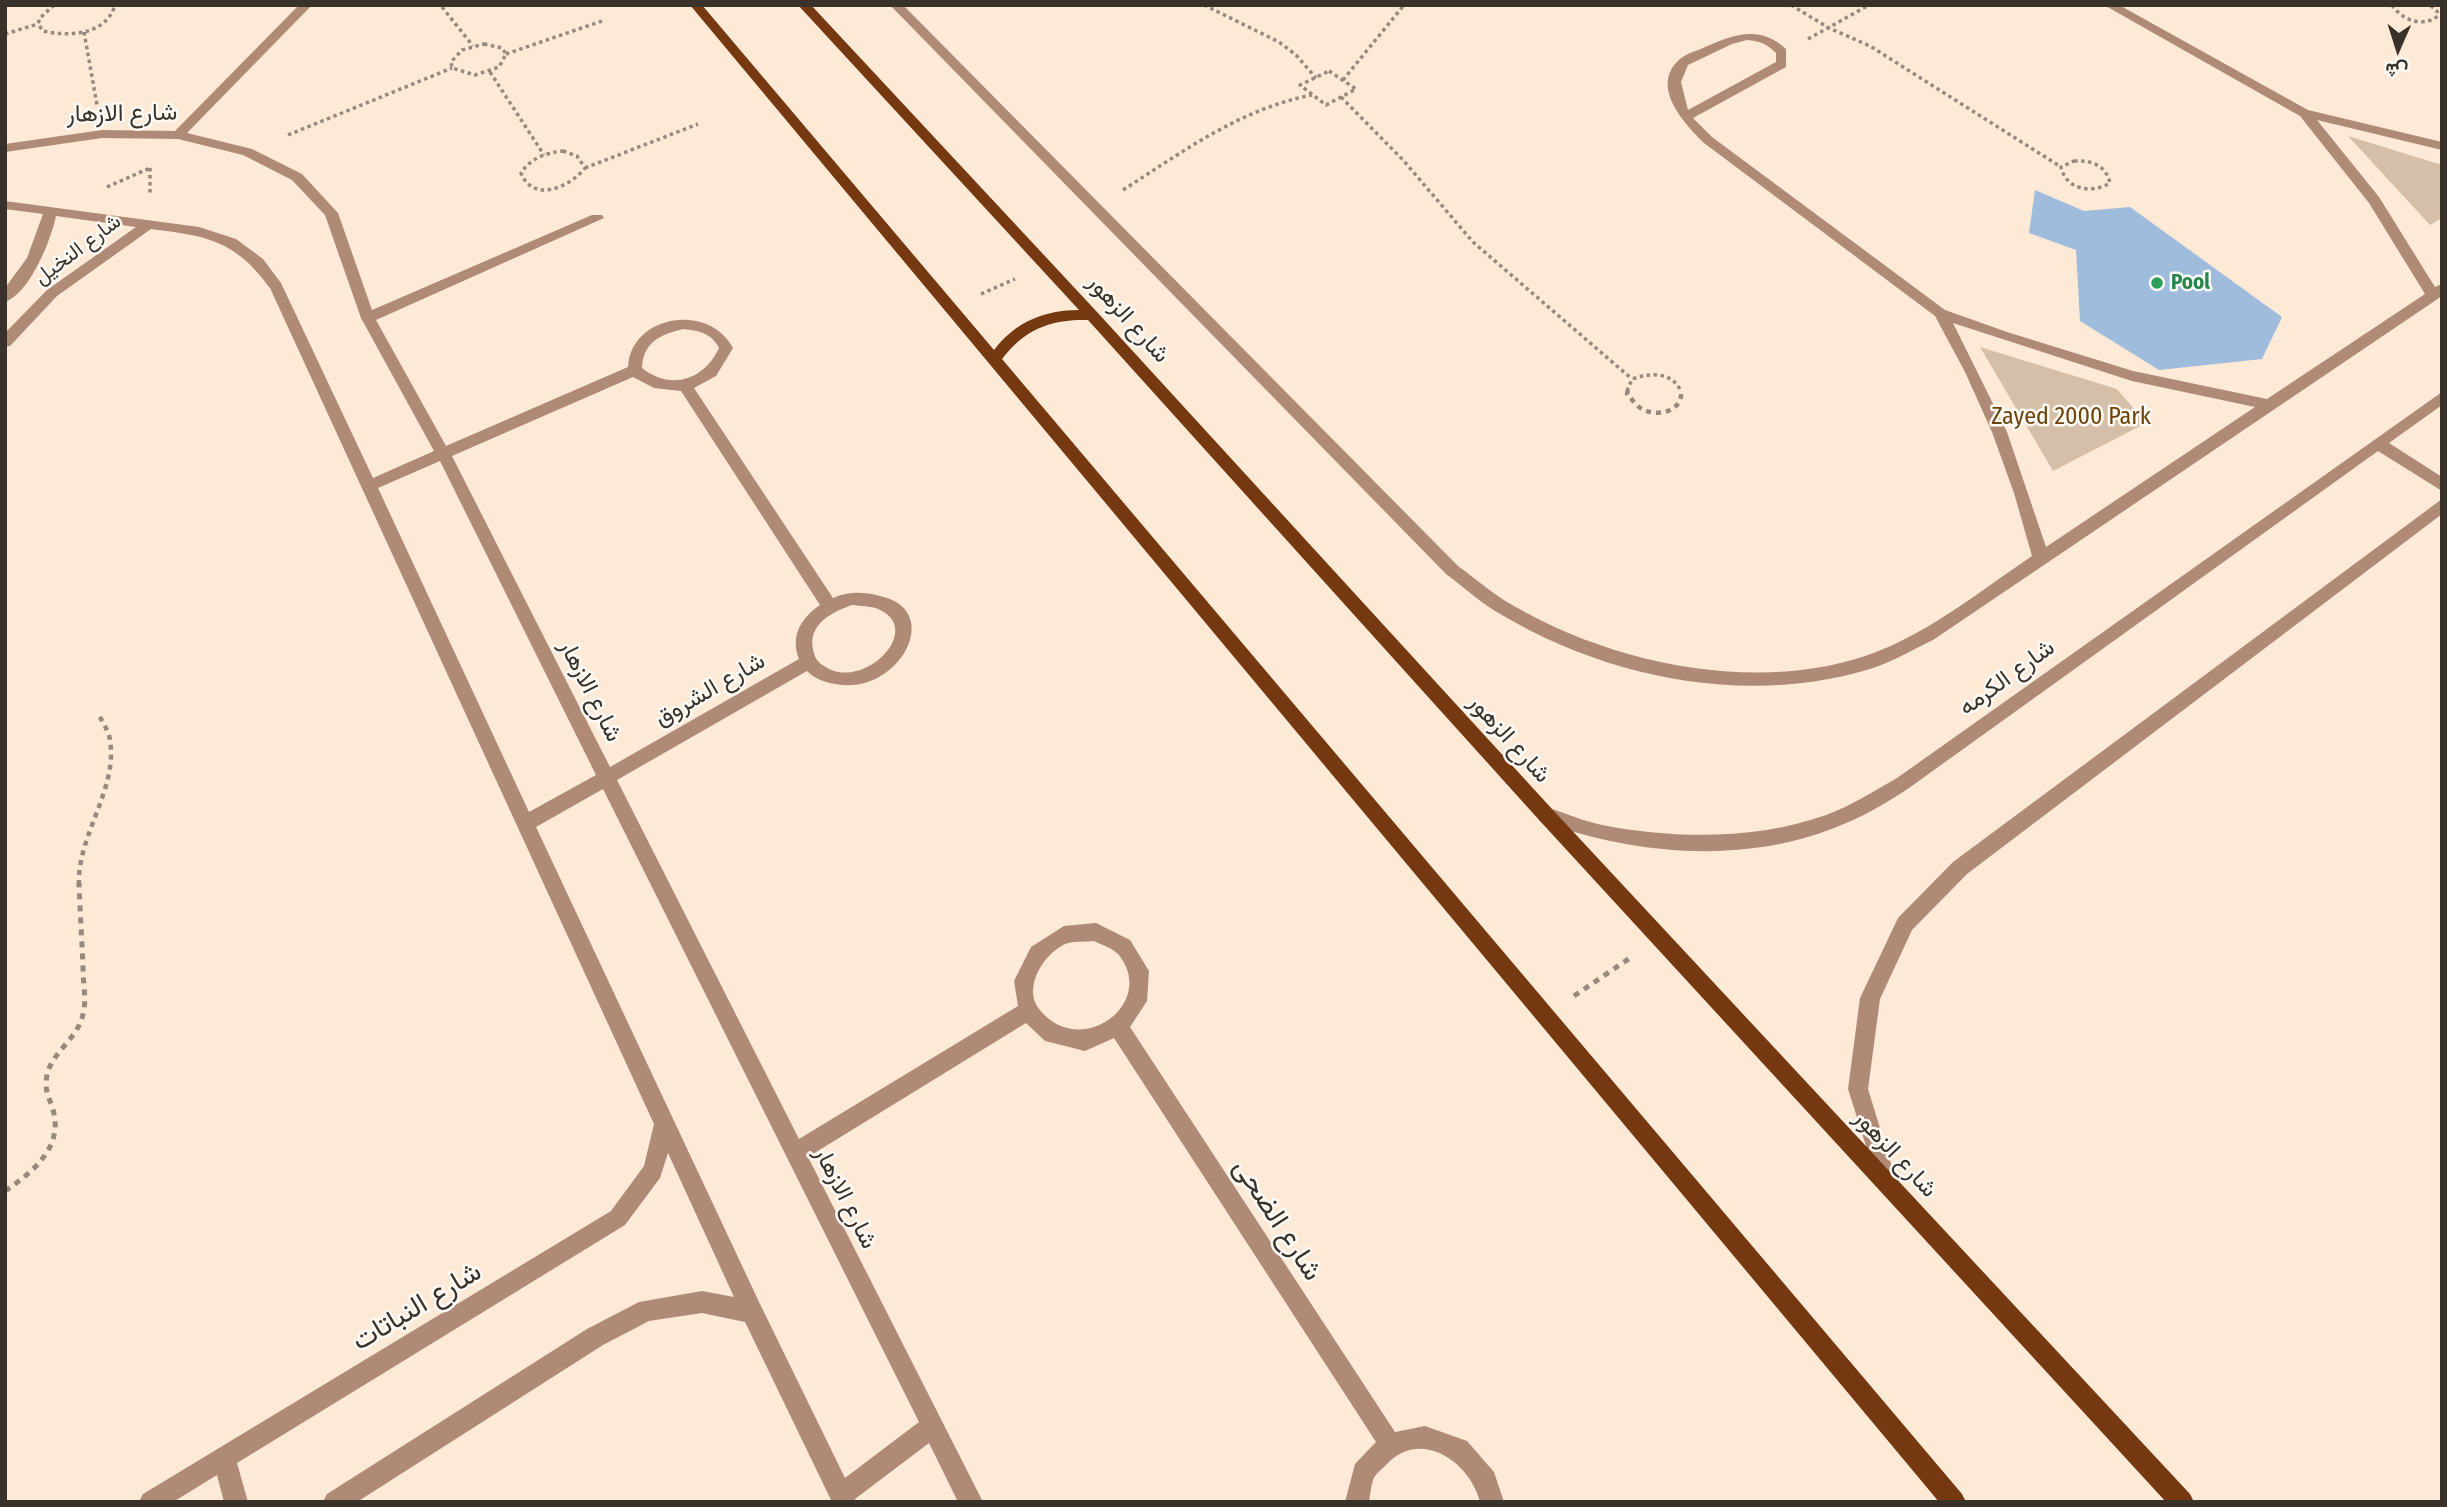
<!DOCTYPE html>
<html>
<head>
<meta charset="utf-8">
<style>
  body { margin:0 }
  #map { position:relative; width:2447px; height:1507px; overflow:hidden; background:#fce9d6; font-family:"Fira Sans Condensed",Vazirmatn,sans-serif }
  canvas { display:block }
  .frame { position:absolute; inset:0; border:7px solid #39322a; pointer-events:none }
  .north { position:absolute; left:2363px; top:14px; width:70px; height:70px; -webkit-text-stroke:5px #fdf9f5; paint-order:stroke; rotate:183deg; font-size:19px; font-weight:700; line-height:28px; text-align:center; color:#39322a }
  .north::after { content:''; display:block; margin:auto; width:24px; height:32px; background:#39322a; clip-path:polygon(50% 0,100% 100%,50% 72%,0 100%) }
</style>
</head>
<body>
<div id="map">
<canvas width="2447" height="1507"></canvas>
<div class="frame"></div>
<div class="north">ش</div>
</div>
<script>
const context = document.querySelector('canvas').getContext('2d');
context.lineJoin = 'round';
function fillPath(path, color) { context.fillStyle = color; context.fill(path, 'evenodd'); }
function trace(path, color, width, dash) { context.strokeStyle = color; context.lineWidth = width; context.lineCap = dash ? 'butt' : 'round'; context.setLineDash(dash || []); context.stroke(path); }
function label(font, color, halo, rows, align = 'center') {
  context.font = font + ' "Fira Sans Condensed",Vazirmatn,sans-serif'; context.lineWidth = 5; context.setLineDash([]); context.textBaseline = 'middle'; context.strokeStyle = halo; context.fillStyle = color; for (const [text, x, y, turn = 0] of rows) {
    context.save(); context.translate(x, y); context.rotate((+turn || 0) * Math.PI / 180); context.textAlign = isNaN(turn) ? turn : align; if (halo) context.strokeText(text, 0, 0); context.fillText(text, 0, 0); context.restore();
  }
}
const green = new Path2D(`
  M2348,136l94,29v53l-12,7z
  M1980,347l137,42 29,34 -93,48z`);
const water = new Path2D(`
  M2035,190l49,21 46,-4 152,110 -20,42 -103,11 -79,-49 -4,-71 -47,-17z`);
const pathFar2 = new Path2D(`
  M54,5l-14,13 -2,6 5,7c27,6 63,4 72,-26
  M1204,5l75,37 17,13 20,23
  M1791,5l38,23 41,18 191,121
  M2392,5c10,15 30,23 46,11l-1,-5 -7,-6
  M442,7l31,39
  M84,32l13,73
  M5,34l33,-10
  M1808,39l61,-34
  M484,44l18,4 4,6 -7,13 -24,8 -23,-7 -1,-6 11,-12z
  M506,54l99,-34
  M1329,71l27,18 -30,16 -26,-20z
  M490,72l54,83
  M1343,80l61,-75
  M1341,97l62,63 70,82 159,137
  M288,135l164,-67
  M563,151l14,5 8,12c-16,20 -52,35 -64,5 10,-15 24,-20 42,-22z
  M2074,161c17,-1 32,4 36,22 -18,11 -44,7 -49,-16z
  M150,168v27
  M585,168l113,-44
  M107,187l43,-19
  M1123,190c61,-39 117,-81 189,-95
  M981,294l34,-15
  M1627,391l5,-12c19,-6 39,-8 49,12`);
const pathFar1 = new Path2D(`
  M1628,390l-1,4c4,4 8,10 12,13 16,12 45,5 42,-17
  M79,885c-2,-50 39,-95 31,-145 -1,-8 -7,-17 -11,-25`);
const path = new Path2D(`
  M1574,996l56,-38
  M5,1191c27,-18 59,-44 48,-81 -4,-14 -9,-19 -6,-35 4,-20 27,-35 34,-54 7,-19 2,-33 2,-53 -1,-28 -3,-57 -4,-85`);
const minor = new Path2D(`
  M299,5h13l-125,128 65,16 50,25 36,39 34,97 220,-95h10l2,3 -228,102 70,126 182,-79c2,-51 80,-66 105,-19l-17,28 -22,12 139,210c17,-7 30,-6 47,-2 66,14 18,101 -45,88 -11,-2 -20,-5 -28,-13l-190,109 182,359 219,-133 -4,-25 17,-34 33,-21 32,-3 34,17 19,31 -2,30 -17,26 265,405 30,-6 42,15 27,31 10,30h-24c-10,-40 -59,-74 -93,-38 -5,5 -12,10 -14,16 -2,7 -3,15 -4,22h-24l10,-38 21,-22 -262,-404 -29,13 -40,-10 -19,-18 -218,134 175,345h-25l-29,-59 -74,56 1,3h-24l-87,-180 -43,-9 -53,8 -46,24 -246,157h-34l4,-8 260,-165 52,-27 63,-11 32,6 -66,-144 -8,25 -35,47 -388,238 11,39h-24l-7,-27 -44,27h-34l4,-8 468,-283 33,-45 10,-42 -384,-836c-35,-48 -63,-52 -119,-59l-94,67 -47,50 -5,1v-14l42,-43 89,-63 -80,-11c-5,24 -26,77 -51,86v-14l22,-30 16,-44 -38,-5v-8l194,26 37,12 27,20 18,24 92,195 61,-27 -73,-133 -36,-103 -33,-35 -49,-25 -65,-16 -76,-1 -97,14v-8l97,-14 73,1zM684,329c16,2 27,4 35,19 -15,32 -48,43 -77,20 1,-26 19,-34 42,-39zM633,377l21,11 27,3 139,214c-19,13 -30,31 -21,54l-189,108 -158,-311zM440,461l156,314 -67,37 -151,-324zM852,605c8,1 19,1 26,4 48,20 -15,84 -54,57 -7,-4 -10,-10 -11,-17 -5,-25 19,-37 39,-44zM603,789l316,633 -74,56 -85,-174 -224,-477zM1094,941c8,4 18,7 24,13 41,49 -38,107 -79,55 -17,-22 6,-58 29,-66 7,-2 18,-1 26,-2z
  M890,5h13l555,561c18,13 36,29 56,40 100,58 242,88 354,49 60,-21 112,-64 164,-99l-18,-63 -22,-61 -27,-60 -30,-56 -231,-173c-20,-20 -55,-57 -24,-84 7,-6 17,-8 25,-12 30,-13 55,-22 81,2v18l-93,51 19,19 233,173 62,22 126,39 134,28 158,-105 -56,-91 -69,-87 -196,-111h15l189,105 134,32v8l-125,-30 62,77 56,90 7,-3v12l-509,344c-21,10 -41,22 -63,29 -122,37 -260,10 -368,-54 -20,-11 -37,-27 -56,-41zM1747,40c13,1 20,4 29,13v9l-88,48 -7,-28 7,-17 44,-21zM1953,323l179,58 123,26 -209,140 -39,-115z
  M2442,392v13l-53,38 53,34v14l-64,-40 -469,337c-24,16 -48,30 -75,40 -94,37 -202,26 -294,-7l-3,-6 3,-6 6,-2c19,6 37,14 56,18 72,14 154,15 224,-10 25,-9 48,-24 71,-37z
  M2442,499v15l-475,360 -55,56 -32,69 -12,90 28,91 -3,7 -7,3 -7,-3 -31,-98 12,-91 38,-80 55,-56z`);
const major = new Path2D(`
  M690,5h12l292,345c21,-28 51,-40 85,-40l-281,-305h13l286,307 455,497 638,685 4,8h-28l-626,-681 -452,-501c-37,-1 -63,9 -86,39l960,1135 4,8h-27z`);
const markers = [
  [2157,283,7,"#2e9e5b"]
];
const farStreetnames = [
  ["شارع النخيل",78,250,-37]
];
const farLeisurenames = [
  ["Pool",2171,283]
];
const streetNames = [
  ["شارع الازهار",122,114,-1],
  ["شارع الزهور",1128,319,48],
  ["شارع الكرمه",2007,678,-36],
  ["شارع الشروق",710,690,-30],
  ["شارع الازهار",590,691,63],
  ["شارع الزهور",1509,739,48],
  ["شارع الزهور",1895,1154,47],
  ["شارع الازهار",845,1198,63]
];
const parkNames = [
  ["Zayed 2000 Park",2071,417]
];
const nearStreetnames = [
  ["شارع الضحى",1277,1220,57],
  ["شارع النباتات",417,1307,-31]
];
fillPath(green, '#d5bfa8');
fillPath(water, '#9fbcdd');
trace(pathFar2, '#978a7d', 3.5, [3.5, 3.5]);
trace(pathFar1, '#978a7d', 4.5, [5, 5]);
trace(path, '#978a7d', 5, [6, 6]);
fillPath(minor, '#af8a77');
fillPath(major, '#753810');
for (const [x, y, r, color] of markers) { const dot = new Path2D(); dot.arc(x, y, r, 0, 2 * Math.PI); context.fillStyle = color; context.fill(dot); trace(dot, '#fdf9f5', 2.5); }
label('21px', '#39322a', '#fdf9f5', farStreetnames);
label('bold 21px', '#27864d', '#fdf9f5', farLeisurenames, 'left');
label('24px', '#39322a', '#fdf9f5', streetNames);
label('24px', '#6c430b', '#fdf9f5', parkNames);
label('28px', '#39322a', '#fdf9f5', nearStreetnames);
</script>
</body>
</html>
